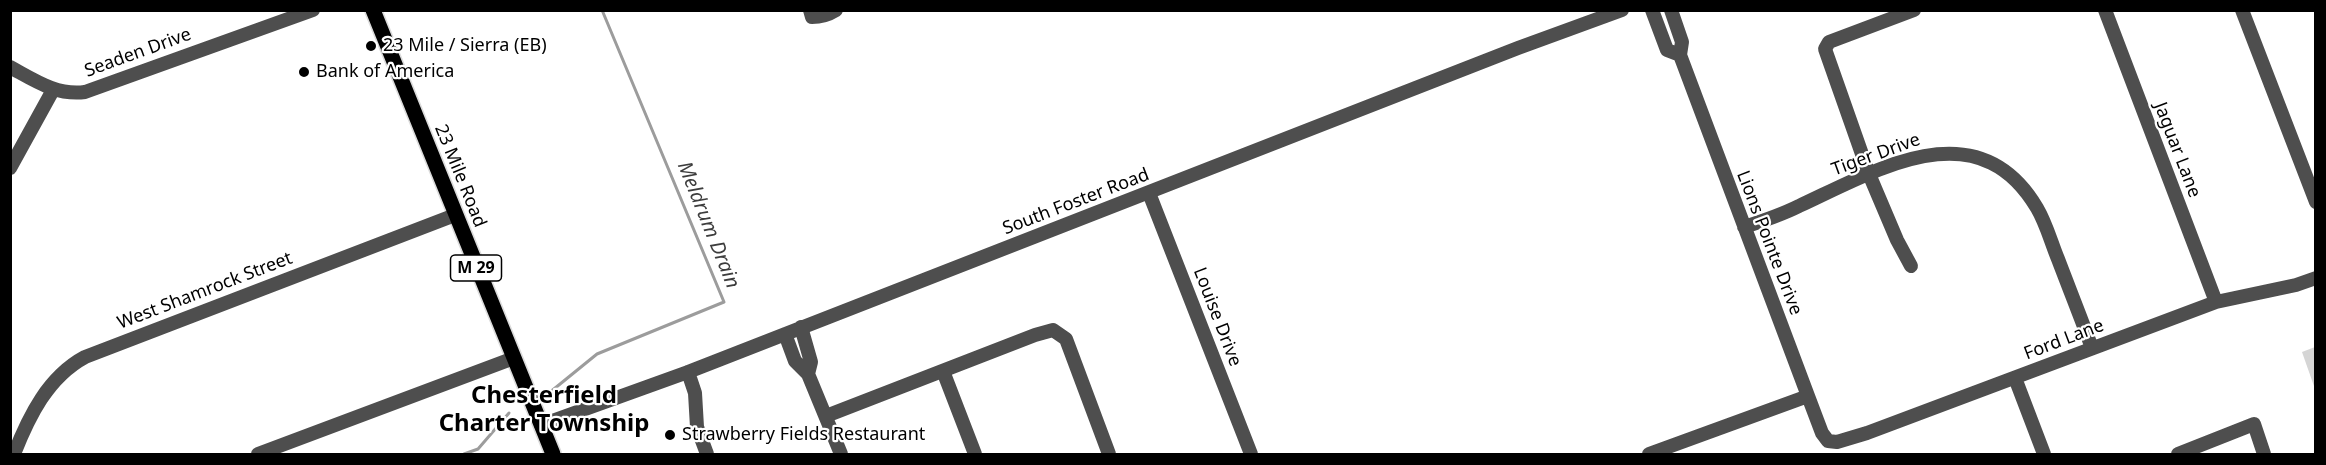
<!DOCTYPE html>
<html>
<head>
<meta charset="utf-8">
<style>
  body { margin:0 }
  #map { position:relative; width:2326px; height:465px; overflow:hidden; background:#fff; font-family:"Noto Sans",sans-serif }
  canvas { display:block }
  .frame { position:absolute; inset:0; border:12px solid #000; pointer-events:none }
</style>
</head>
<body>
<div id="map">
<canvas width="2326" height="465"></canvas>
<div class="frame"></div>
</div>
<script>
const context = document.querySelector('canvas').getContext('2d');
context.lineJoin = 'round';
function fillPath(path, color) { context.fillStyle = color; context.fill(path, 'evenodd'); }
function trace(path, color, width, dash) { context.strokeStyle = color; context.lineWidth = width; context.lineCap = dash ? 'butt' : 'round'; context.setLineDash(dash || []); context.stroke(path); }
function label(font, color, halo, rows, align = 'center') {
  context.font = font + ' "Noto Sans",sans-serif'; context.lineWidth = 4.5; context.setLineDash([]); context.textBaseline = 'middle'; context.strokeStyle = halo; context.fillStyle = color; for (const [text, x, y, turn = 0] of rows) {
    context.save(); context.translate(x, y); context.rotate((+turn || 0) * Math.PI / 180); context.textAlign = isNaN(turn) ? turn : align; if (halo) context.strokeText(text, 0, 0); context.fillText(text, 0, 0); context.restore();
  }
}
const green = new Path2D(`
  M2315,347v42l-13,-37z`);
const stream = new Path2D(`
  M549,393l48,-39 127,-52 -122,-292
  M464,454l14,-5 31,-36`);
const minor = new Path2D(`
  M810,10l2,7c10,0 16,-2 24,-7
  M1652,10l15,40 13,5 2,-13 -11,-32
  M2105,10l111,292
  M2242,10l74,192
  M1680,55l128,341 14,37 6,8 9,1 30,-9 349,-131 80,-17 20,-7
  M10,67c24,13 47,29 75,25l228,-82
  M10,168l43,-78
  M1149,193l102,261
  M1744,227c19,-6 37,-12 55,-21 78,-36 179,-98 238,2 9,15 14,34 21,51 11,29 23,59 34,89
  M1911,266l-14,-26 -28,-66 -44,-125 4,-7 85,-32
  M785,334l10,27 13,13 3,-12 -10,-35
  M943,371l32,83
  M688,372l7,21 2,34 10,27
  M808,374l33,80
  M2015,378l29,76
  M826,416l209,-81 18,-5 13,9 43,115
  M541,425l147,-53 830,-324 104,-38
  M14,454c15,-38 34,-77 71,-97l370,-142
  M258,454l256,-96
  M1649,454l159,-58
  M2178,454l76,-30 10,30`);
const major = new Path2D(`
  M373,10l180,444`);
const markers = [
  [371,46,6,"#000"],
  [304,72,6,"#000"],
  [670,435,6,"#000"]
];
const shields = [
  [476,268,51]
];
const shieldNames = [
  ["M 29",476,268]
];
const poiNames = [
  ["23 Mile / Sierra (EB)",383,46],
  ["Bank of America",316,72],
  ["Strawberry Fields Restaurant",682,435]
];
const streetNames = [
  ["Seaden Drive",138,53,-20],
  ["Jaguar Lane",2177,150,69],
  ["Tiger Drive",1876,155,-20],
  ["23 Mile Road",460,176,68],
  ["South Foster Road",1076,202,-21],
  ["Lions Pointe Drive",1769,243,69],
  ["West Shamrock Street",205,291,-21],
  ["Louise Drive",1217,317,69],
  ["Ford Lane",2064,340,-21]
];
const waterNames = [
  ["Meldrum Drain",708,225,68]
];
const districtNames = [
  ["Chesterfield",544,396],
  ["Charter Township",544,424]
];
fillPath(green, '#d5d5d5');
trace(stream, '#9c9c9c', 3);
trace(major, '#dbdbdb', 18);
trace(minor, '#4e4e4e', 14);
trace(major, '#000', 15);
for (const [x, y, r, color] of markers) { const dot = new Path2D(); dot.arc(x, y, r, 0, 2 * Math.PI); context.fillStyle = color; context.fill(dot); trace(dot, '#fff', 2); }
for (const [x, y, w] of shields) { const box = new Path2D(); box.roundRect(x - w / 2, y - 13, w, 26, 4.5); context.fillStyle = '#fff'; context.fill(box); trace(box, '#000', 1.5); }
label('bold 16px', '#000', null, shieldNames);
label('18px', '#000', '#fff', poiNames, 'left');
label('18px', '#000', '#fff', streetNames);
label('italic 20px', '#3d3d3d', '#fff', waterNames);
label('bold 24px', '#000', '#fff', districtNames);
</script>
</body>
</html>
